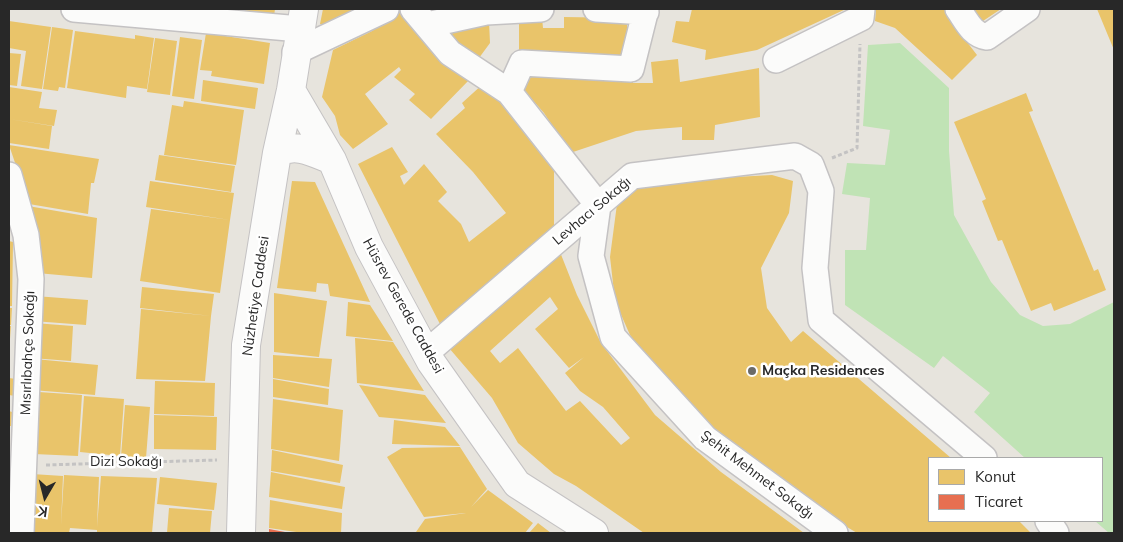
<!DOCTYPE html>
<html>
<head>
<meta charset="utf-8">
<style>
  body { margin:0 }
  #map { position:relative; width:1123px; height:542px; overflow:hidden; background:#e7e4dd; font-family:Mulish,sans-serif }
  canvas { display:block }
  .frame { position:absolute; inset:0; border:10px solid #282828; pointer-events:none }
  .legend { position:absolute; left:928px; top:457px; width:175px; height:65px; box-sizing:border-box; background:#fff; border:1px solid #a9a9a9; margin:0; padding:6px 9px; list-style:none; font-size:15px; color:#282828 }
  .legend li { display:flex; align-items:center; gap:10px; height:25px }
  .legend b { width:25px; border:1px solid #a9a9a9 }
  .north { position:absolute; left:20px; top:472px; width:50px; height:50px; -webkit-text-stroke:4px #fff; paint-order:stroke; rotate:188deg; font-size:14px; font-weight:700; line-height:20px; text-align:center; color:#282828 }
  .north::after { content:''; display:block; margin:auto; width:18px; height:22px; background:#282828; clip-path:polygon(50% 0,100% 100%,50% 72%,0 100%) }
</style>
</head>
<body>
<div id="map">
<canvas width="1123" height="542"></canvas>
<div class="frame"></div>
<ul class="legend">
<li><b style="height:14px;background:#e9c46a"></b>Konut</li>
<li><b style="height:14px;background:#e76f51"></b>Ticaret</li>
</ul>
<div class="north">K</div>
</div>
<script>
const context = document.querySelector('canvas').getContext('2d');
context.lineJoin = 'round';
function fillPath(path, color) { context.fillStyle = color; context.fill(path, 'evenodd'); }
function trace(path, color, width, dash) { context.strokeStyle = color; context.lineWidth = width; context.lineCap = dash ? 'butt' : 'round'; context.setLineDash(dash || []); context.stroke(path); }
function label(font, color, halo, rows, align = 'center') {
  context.font = font + ' Mulish,sans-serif'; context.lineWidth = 5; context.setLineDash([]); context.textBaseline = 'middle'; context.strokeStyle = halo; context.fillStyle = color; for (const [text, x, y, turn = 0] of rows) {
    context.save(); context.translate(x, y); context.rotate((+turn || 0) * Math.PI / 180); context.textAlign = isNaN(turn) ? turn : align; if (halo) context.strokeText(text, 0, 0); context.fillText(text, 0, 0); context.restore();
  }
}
const green = new Path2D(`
  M900,43l49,45v63l5,64 37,67 29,33 23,11 27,-2 44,-22v231h-5l-14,-12h7v-63h-77l-51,-46 16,-19 -47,-37 -9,12 -89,-63v-55h21l4,-52 -28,-4 5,-31 38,2 5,-35 -27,-4 5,-81z`);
const homes = new Path2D(`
  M234,9h41l-1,7z
  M323,9h39l-25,18 -17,-3z
  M692,9l18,1 136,-1 -89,41 -52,10 1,-10 -34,-8 4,-21 13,1z
  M876,9h75l9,24 17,22 -25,25 -57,-52 -20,-7z
  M961,9h40l-27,18z
  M1097,9h17v41z
  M402,11l69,67 -40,41 -22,-19 6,-6 -21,-17 7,-7 -2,-3 -34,27 23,30 -35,25 -13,-14 -5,-19 -13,-19 11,-47 39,-19z
  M564,17l63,1v38l-108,-2v-36h23l1,10h21z
  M9,21l42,6 -9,62 -21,-3 5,-35 -17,-3z
  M489,21l1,22 -11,15 -28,-19 1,-12z
  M52,27l21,3 -8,58 -6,-1 -1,4 -15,-2z
  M75,31l60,8v-4l19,3 -7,51 -20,-3 -1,12 -59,-10z
  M206,33l64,10 -6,41 -53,-8 1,-5 -12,-1z
  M180,37l22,3 -8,59 -22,-3z
  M155,38l22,3 -7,54 -23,-3z
  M9,53l12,1 -4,32 -8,-1z
  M678,59l2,23 79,-14 1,49 -45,8 -1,15h-32v-13l-25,2 -21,2 -66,22 -26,-40 -22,-25 2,-11h108l1,6h20l-2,-21z
  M203,80l55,8 -3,21 -54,-8z
  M484,83l70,84v60l-38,31 -75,68 -83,-162 34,-17 16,25 -8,4 4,9 20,-21 23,28 -9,9 23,23 8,18 37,-29 -33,-41 -37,-38 29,-26 -3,-5z
  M9,87l33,5 -3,16 18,2 -3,16 -45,-7z
  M1026,93l7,18 -4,1 65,159 4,-2 8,21 -52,21 -3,-8 -20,8 -29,-71 -4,1 -16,-40 4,-2 -32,-77z
  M184,101l60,9 -8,55 -72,-10 8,-50 11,2z
  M9,119l43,7 -3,23 -40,-6z
  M9,145l90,14 -5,24h-3l-3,31 -59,-10z
  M159,155l76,11 -4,26 -76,-12z
  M772,175l21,6 -4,32 -28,55 6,40 24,34 12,-11 148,127h-22v63h90l12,12h-174l-20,-12 -161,-121 -46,-65 -15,-34 -5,-44 7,-53 26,-22z
  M150,181l84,12 -4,27 -84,-13z
  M292,181l23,1 55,120 -40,-6 -2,-12 -11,-1 -1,9 -39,-4z
  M28,206l69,12 -5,60 -55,-5z
  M151,209l79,11 -10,73 -80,-12z
  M9,241l4,1 -1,64h-3z
  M560,252l17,43 24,48 54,72 66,57 83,61h-160l-68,-47 -22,-12 -36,-31 -26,-45 -43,-50zM550,297l8,12 -23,20 34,39 15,-11 -19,16 15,18 23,16 27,31 -9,7 -41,-44 -14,10 -48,-63 -18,15 -10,-12z
  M142,287l72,7 -3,22 -71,-8z
  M274,293l53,8 -8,56 -45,-5z
  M35,296l53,4 -2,25 -53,-4z
  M348,302l22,3 23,36 -47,-5z
  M9,308h3l-1,17h-2z
  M141,309l70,7 -6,65 -69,-2z
  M34,323l39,3 -2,35 -40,-3z
  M9,326h2l-1,13h-1z
  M355,338l38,4 31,49 -67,-8z
  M273,355l59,4 -3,28 -56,-9z
  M35,359l63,6 -3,30 -63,-5z
  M9,378l7,1 -1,17 -6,-1z
  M273,379l56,10 -1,16 -55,-8z
  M155,381l60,2 -1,33 -60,-2z
  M359,385l66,10 21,28 -67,-6z
  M39,392l43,3 -4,61 -44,-2z
  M84,396l40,3 -4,57 -40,-4z
  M273,399l70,11 -4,51 -68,-12z
  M125,405l25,2 -4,51 -25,-2z
  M9,411l3,1 -1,14h-2z
  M154,415l63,2 -1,33 -62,-1z
  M394,420l51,7 15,19 -68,-2z
  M460,447l27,42 -16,18 17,-17 45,33 -8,10 -109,-1 9,-13 41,-6 -42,4 -37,-60 15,-9z
  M272,450l71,15 -3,18 -69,-12z
  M271,472l74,15 -3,22 -73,-12z
  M32,474l31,2 -2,49 3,-50 35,2 -2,50 4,-51 56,2 -5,55h-55v-3l-27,-2 -1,5h-39z
  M160,477l57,6 -3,27 -57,-6z
  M270,500l72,13 -1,20h-38l-34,-5z
  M169,508l43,3 -2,22h-43z
  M538,523l13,10h-22z`);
const shops = new Path2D(`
  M269,529l16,3v1h-16z`);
const path = new Path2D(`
  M832,158l25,-10 3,-104
  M46,465l171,-5`);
const street = new Path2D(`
  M74,9l226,20
  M413,9l37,44 59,39 89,113 -7,51 22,81 92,101 130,95
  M596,9l50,3
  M958,9c8,11 14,26 29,28l40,-28
  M427,25l59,-13 55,-3
  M295,52l91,-43
  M776,60l85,-42 1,-9
  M509,92l13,-29 109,6 15,-60
  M9,175l17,60 5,44 -10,254
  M426,353l206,-177 163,-20 16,9 10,26 -6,77 6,52 163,138
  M1048,521l8,12`);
const secondary = new Path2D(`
  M291,90l41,70 37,87 62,115 86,122 77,49
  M277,153c19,-11 37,0 55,7
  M241,533l5,-188 31,-192 14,-63 13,-81`);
const markers = [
  [752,371,5,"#6b6a67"]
];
const streetNames = [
  ["Levhacı Sokağı",592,211,-40],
  ["Nüzhetiye Caddesi",256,296,-82],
  ["Hüsrev Gerede Caddesi",403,306,61],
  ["Mısırlıbahçe Sokağı",28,353,-88],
  ["Dizi Sokağı",126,462],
  ["Şehit Mehmet Sokağı",757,475,37]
];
const poiNames = [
  ["Maçka Residences",762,371]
];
fillPath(green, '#c0e3b5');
fillPath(homes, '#e9c46a');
fillPath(shops, '#e76f51');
trace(street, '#c4c2c3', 28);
trace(secondary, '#c4c2c3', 30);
trace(path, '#c4c3c3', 3, [4, 2.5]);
trace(street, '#fbfbfa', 25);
trace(secondary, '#fbfbfa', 28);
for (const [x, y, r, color] of markers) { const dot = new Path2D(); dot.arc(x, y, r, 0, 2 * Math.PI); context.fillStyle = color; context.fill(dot); trace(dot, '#fff', 2); }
label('14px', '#282828', '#fff', streetNames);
label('bold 14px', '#282828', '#fff', poiNames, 'left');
</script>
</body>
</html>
